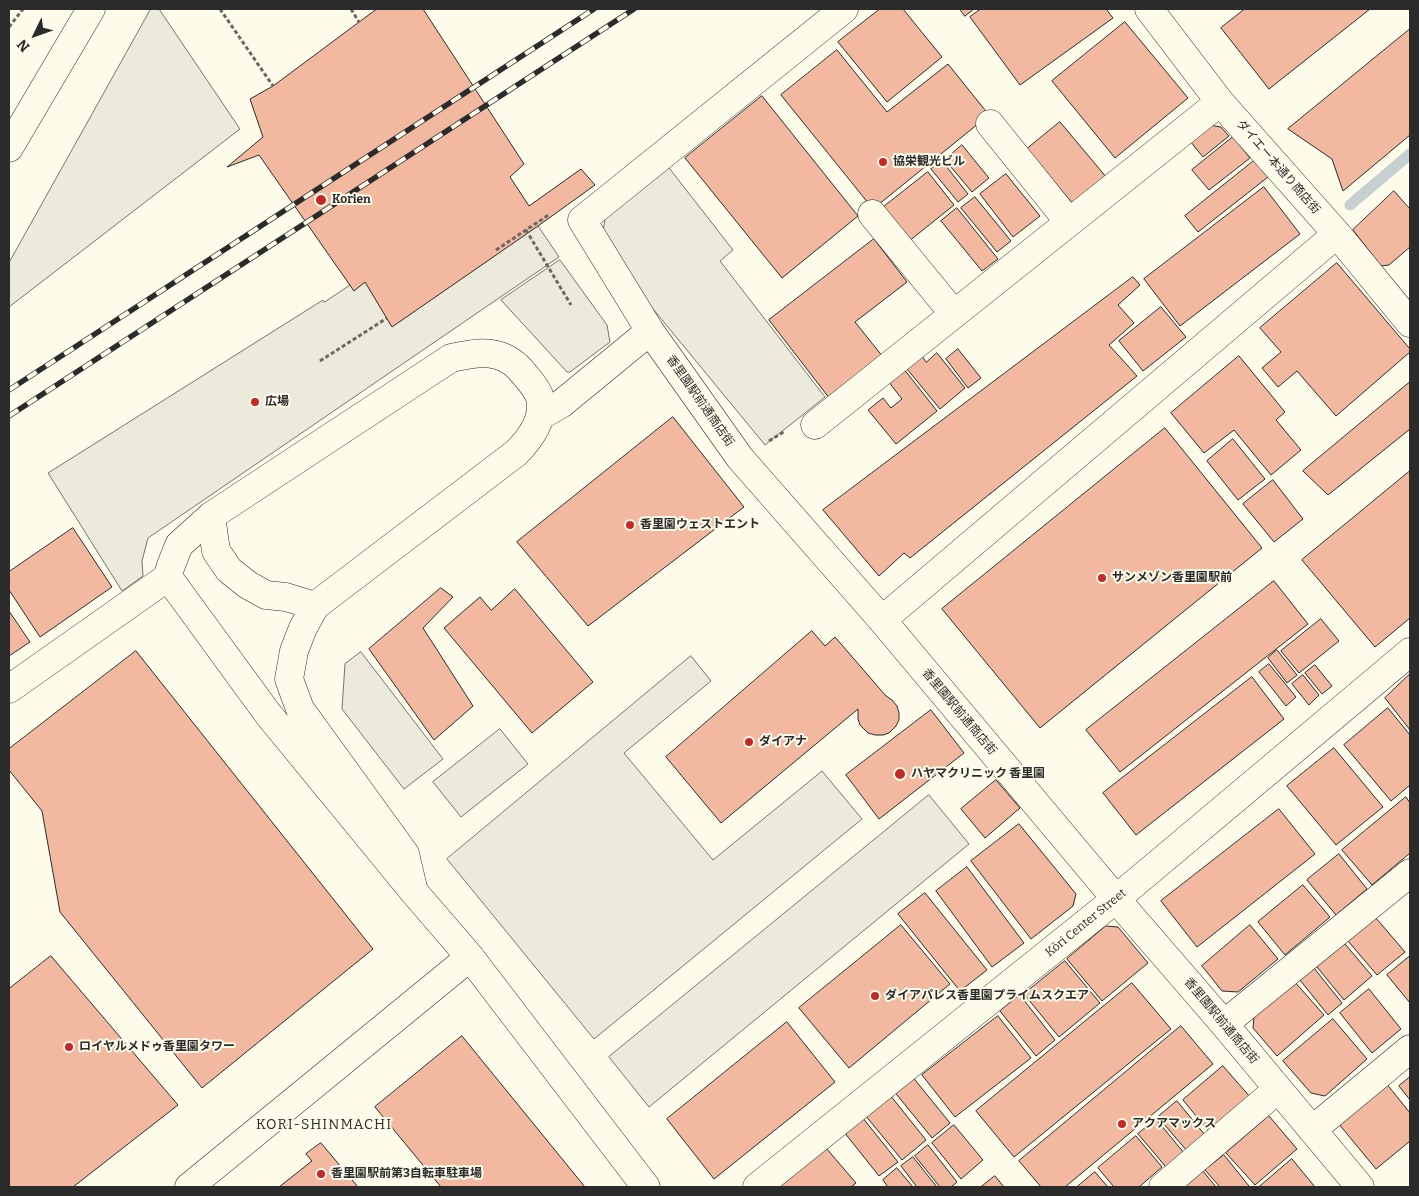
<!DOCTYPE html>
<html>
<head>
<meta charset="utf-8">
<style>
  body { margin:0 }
  #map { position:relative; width:1419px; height:1196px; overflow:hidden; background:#fdfbea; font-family:Bitter,serif }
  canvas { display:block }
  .frame { position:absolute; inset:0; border:10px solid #2b2b2b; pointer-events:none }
  .north { position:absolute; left:10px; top:10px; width:50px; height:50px; -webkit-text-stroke:4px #fdfbea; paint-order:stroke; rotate:228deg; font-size:14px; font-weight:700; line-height:20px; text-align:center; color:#2b2b2b }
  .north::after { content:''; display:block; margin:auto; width:18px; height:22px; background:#2b2b2b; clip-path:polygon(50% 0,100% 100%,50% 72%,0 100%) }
</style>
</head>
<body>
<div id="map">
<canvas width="1419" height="1196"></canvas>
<div class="frame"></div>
<div class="north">N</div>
</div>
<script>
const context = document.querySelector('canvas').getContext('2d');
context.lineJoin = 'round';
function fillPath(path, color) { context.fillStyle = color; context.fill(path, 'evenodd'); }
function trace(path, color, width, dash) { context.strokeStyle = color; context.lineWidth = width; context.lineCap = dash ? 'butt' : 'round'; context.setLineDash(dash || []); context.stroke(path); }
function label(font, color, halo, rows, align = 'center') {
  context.font = font + ' Bitter,"Noto Sans JP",serif'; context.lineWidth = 4; context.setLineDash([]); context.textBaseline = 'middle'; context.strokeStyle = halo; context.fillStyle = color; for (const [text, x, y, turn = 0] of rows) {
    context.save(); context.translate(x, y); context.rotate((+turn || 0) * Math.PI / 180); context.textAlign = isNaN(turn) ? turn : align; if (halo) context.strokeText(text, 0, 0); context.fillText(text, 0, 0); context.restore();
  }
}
const parking = new Path2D(`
  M151,9h8l81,120 -231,178v-44z
  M666,164l67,86 -13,11 105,136 -60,48 -116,-141 -46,-73 3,-18z
  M507,180l52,77 -411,281 -6,23 1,15 -21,15 -74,-118 275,-173 1,2z
  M560,260l47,65 3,17 -40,30h-3l-66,-72z
  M361,652l82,107 -39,30 -62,-80 3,-45z
  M691,656l20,25 -87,72 89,107 109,-89 40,48 -268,220 -147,-180z
  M500,729l28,35 -67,53 -28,-35z
  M929,795l40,49 -320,263 -40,-50z`);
const stream = new Path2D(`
  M1350,205l60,-51`);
const building = new Path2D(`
  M377,9h46l101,155 -14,13 19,29 52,-37 14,16 -57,41 -146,101 -27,-45 -11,9 -95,-136 -32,12 36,-30 -13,-38 23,-13z
  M880,9h23l39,48 -55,45 -49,-60z
  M960,9h14l-9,7z
  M981,9h125l7,9 -93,67 -50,-68z
  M1245,9h125l-101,80 -48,-61z
  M1125,22l63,76 -73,60 -63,-77z
  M1410,29v106l-67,56 -11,-32 -44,-30z
  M837,50l50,62 61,-48 41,51 -116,94 -92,-114z
  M762,96l96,120 -76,62 -97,-120z
  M1060,122l47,56 -34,26 -46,-55z
  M1209,125l12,2 8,9 -26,21 -13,-16z
  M1233,137l17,21 -41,32 -17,-20z
  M962,145l27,33 -17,14 -27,-32z
  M1255,160l13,17 -70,55 -13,-16z
  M942,161l26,33 -10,8 -27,-33z
  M928,172l26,33 -46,37 -27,-33z
  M1006,174l34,42 -27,21 -33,-43z
  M1264,187l36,47 -120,92 -36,-47z
  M1394,191l16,18v38l-21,18 -8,1 -28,-36z
  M975,197l36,44 -14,11 -36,-44z
  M957,208l41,51 -16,12 -41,-50z
  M874,239l33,43 -52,40 28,35 -53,42 -61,-79z
  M1337,263l73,86v3l-74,64 -39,-45 -19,16 -16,-19 19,-16 -21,-24z
  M1133,277l7,8 -22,20 16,18 -25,22 28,31 -227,182 -6,-5 -25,23 -56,-66z
  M1161,307l25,30 -43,34 -24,-30z
  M958,349l23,29 -13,10 -22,-29z
  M937,353l28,35 -25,21 -33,-40 15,-13 4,6z
  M1239,356l46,56 -9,8 25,30 -30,25 -37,-45 -30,23 -33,-40z
  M903,368l34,43 -41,33 -28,-34 15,-12 8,10 11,-9 -14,-18z
  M1410,382v47l-82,66 -25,-24z
  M673,417l71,90 -156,119 -71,-84z
  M1165,428l97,120 -222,180 -98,-119z
  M1233,439l32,40 -27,21 -31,-39z
  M1410,471v147l-35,29 -73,-87z
  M1273,480l30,39 -29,23 -31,-38z
  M73,528l39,59 -72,50 -31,-47v-18z
  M1274,581l34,43 -188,148 -34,-42z
  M441,588l12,9 -30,31 50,78 -39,34 -65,-91z
  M515,589l78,93 -61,51 -88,-105 36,-31 11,13z
  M9,611l21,31 -21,14z
  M1321,619l18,22 -40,32 -18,-22z
  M812,631l13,15 10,-9 51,59 6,4 5,6 2,7v7l-3,6 -7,7 -6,2h-8l-7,-2 -8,-8 -2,-6v-10l-137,114 -55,-66z
  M1277,650l20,25 -10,8 -19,-25z
  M136,651l237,298 -171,139 -142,-176 -18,-101 -33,-41v-21z
  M1269,664l27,33 -10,9 -27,-34z
  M1315,665l17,21 -10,8 -17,-21z
  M1410,674v56l-25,-32z
  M1303,675l16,20 -10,10 -17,-21z
  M1252,677l32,42 -148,116 -33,-42z
  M1388,708l22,27v50l-19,16 -47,-56z
  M931,710l33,43 -85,66 -33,-44z
  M1334,748l49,59 -47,38 -49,-59z
  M996,780l24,28 -35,30 -24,-29z
  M1406,797l4,6v50l-38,32 -30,-35z
  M1279,809l36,45 -118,93 -36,-46z
  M1019,824l57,70 -3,12 -42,33 -60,-78z
  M1339,854l28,35 -31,26 -29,-35z
  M967,867l57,76 -32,24 -56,-76z
  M1303,885l27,32 -45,38 -27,-33z
  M925,893l62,77 -27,21 -62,-77z
  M1376,918l29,34 -28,23 -29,-34z
  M901,925l49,59 -101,84 -50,-60z
  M1250,925l28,34 -40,33 -16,-1 -20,-25z
  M1106,926l12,1 30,36 -46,38 -35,-42z
  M1345,944l27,32 -28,24 -27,-33z
  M51,956l127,149 -105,82h-64v-198z
  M1410,956v47l-23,-28z
  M1065,961l35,42 -41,34 -35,-43z
  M1314,968l28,35 -14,12 -28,-35z
  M1294,981l30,34 -47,41 -24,-28 1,-11z
  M1132,983l39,46 -157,128 -38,-46z
  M1369,989l32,40 -29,24 -32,-40z
  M1020,995l35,45 -19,16 -36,-45z
  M998,1016l33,42 -76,59 -33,-42z
  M1333,1019l34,40 -42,37 -14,-3 -28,-32z
  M787,1022l48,60 -121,97 -47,-60z
  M1181,1026l32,38 -148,123h-24l-22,-26z
  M462,1036l123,151h-144l-66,-80z
  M1223,1066l28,32 -41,35 -27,-33z
  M911,1075l39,48 -18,15 -39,-48z
  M1410,1077v23l-11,-14z
  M1386,1083l24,30v28l-34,28 -38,-46z
  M890,1095l36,45 -24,20 -37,-45z
  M1177,1101l28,34 -18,16 -29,-34z
  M1269,1116l28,33 -42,36 -29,-32z
  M862,1117l36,45 -19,14 -35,-44z
  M1156,1119l28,34 -18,14 -28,-33z
  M954,1125l29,35 -22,19 -29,-36z
  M1136,1136l26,31 -23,20h-25l-16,-19z
  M321,1143l37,44h-79l33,-26 -6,-7z
  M928,1145l29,37 -6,5h-11l-25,-31z
  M826,1148l30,35 -5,4h-73z
  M1224,1155l25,31 -1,1h-28l-15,-17z
  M913,1157l24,30h-20l-16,-21z
  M1292,1159l23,28h-56z
  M897,1168l16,19h-25l-5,-7z
  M1203,1171l13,16h-33z
  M1095,1172l13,15h-31z
  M995,1176l9,11h-23z`);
const path = new Path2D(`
  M220,9l53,77
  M351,9l8,13
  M9,27l14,-18
  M526,230l45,75
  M496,250l54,-36
  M320,361l67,-43
  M769,441l16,-10`);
const minor = new Path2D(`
  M844,9l-262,211 68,111 90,127 142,162 234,279 108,125 136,163
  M1149,9l71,93 117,132 73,89
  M990,124l79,98
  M872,214l82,100
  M540,416l21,-12 89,-73
  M815,425l405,-323
  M211,516l5,35 13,19 19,15 18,10 20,2 29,9
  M882,620l455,-386
  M9,689l159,-112
  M414,892l-9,-38 -105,-145 -11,-30 5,-28 9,-23 12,-22 201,-153c14,-14 29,-34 24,-55 -2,-8 -10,-17 -15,-23 -7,-9 -16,-17 -28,-20 -17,-4 -29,0 -46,3l-240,158 -32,29 -9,23 -2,9 100,137 146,178 56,65 176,230
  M1224,1024l186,-151
  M1312,1130l98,-81
  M189,1187l281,-230
  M757,1187l359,-288 294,-247
  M1163,1187l115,-98`);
const major = new Path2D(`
  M9,148l82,-139`);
const rail = new Path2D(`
  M9,390l585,-381
  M9,416l625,-407`);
const markers = [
  [883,162,5,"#c62828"],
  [321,200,6,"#c62828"],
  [255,402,5,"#c62828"],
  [630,525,5,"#c62828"],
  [1102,578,5,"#c62828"],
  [749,742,5,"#c62828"],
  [900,774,6,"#c62828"],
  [875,996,5,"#c62828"],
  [69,1047,5,"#c62828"],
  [1122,1124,5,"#c62828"],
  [321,1174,5,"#c62828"]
];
const poiNames = [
  ["協栄観光ビル",893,162],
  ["Korien",332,200],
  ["広場",265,402],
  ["香里園ウェストエント",640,525],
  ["サンメゾン香里園駅前",1112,578],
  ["ダイアナ",759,742],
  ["ハヤマクリニック 香里園",911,774],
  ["ダイアパレス香里園プライムスクエア",885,996],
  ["ロイヤルメドゥ香里園タワー",79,1047],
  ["アクアマックス",1132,1124],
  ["香里園駅前第3自転車駐車場",331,1174]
];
const streetNames = [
  ["ダイエー本通り商店街",1278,167,49],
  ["香里園駅前通商店街",700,401,55],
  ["香里園駅前通商店街",959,712,50],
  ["Kōri Center Street",1086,923,-39],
  ["香里園駅前通商店街",1221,1021,50]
];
const neighbourhoodNames = [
  ["KORI-SHINMACHI",324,1125]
];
fillPath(parking, '#eceadb');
trace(parking, '#74746e', 1);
trace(stream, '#c7d0d0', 11);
fillPath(building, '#f2b8a0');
trace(building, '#2b2b2b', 1);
trace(minor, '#2b2b2b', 29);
trace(major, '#2b2b2b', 29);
trace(path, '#6a6964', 3, [4, 2.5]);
trace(minor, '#fdfbea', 28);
trace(major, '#fdfbea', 28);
trace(rail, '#2b2b2b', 5.5);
trace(rail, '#fdfbea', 4, [11]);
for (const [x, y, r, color] of markers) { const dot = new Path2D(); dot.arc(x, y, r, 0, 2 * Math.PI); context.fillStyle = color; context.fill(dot); trace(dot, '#fdfbea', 2); }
label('bold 12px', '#2b2b2b', '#fdfbea', poiNames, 'left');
label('12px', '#2b2b2b', '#fdfbea', streetNames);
context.letterSpacing = '1px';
label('14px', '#2b2b2b', '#fdfbea', neighbourhoodNames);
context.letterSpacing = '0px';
</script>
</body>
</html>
